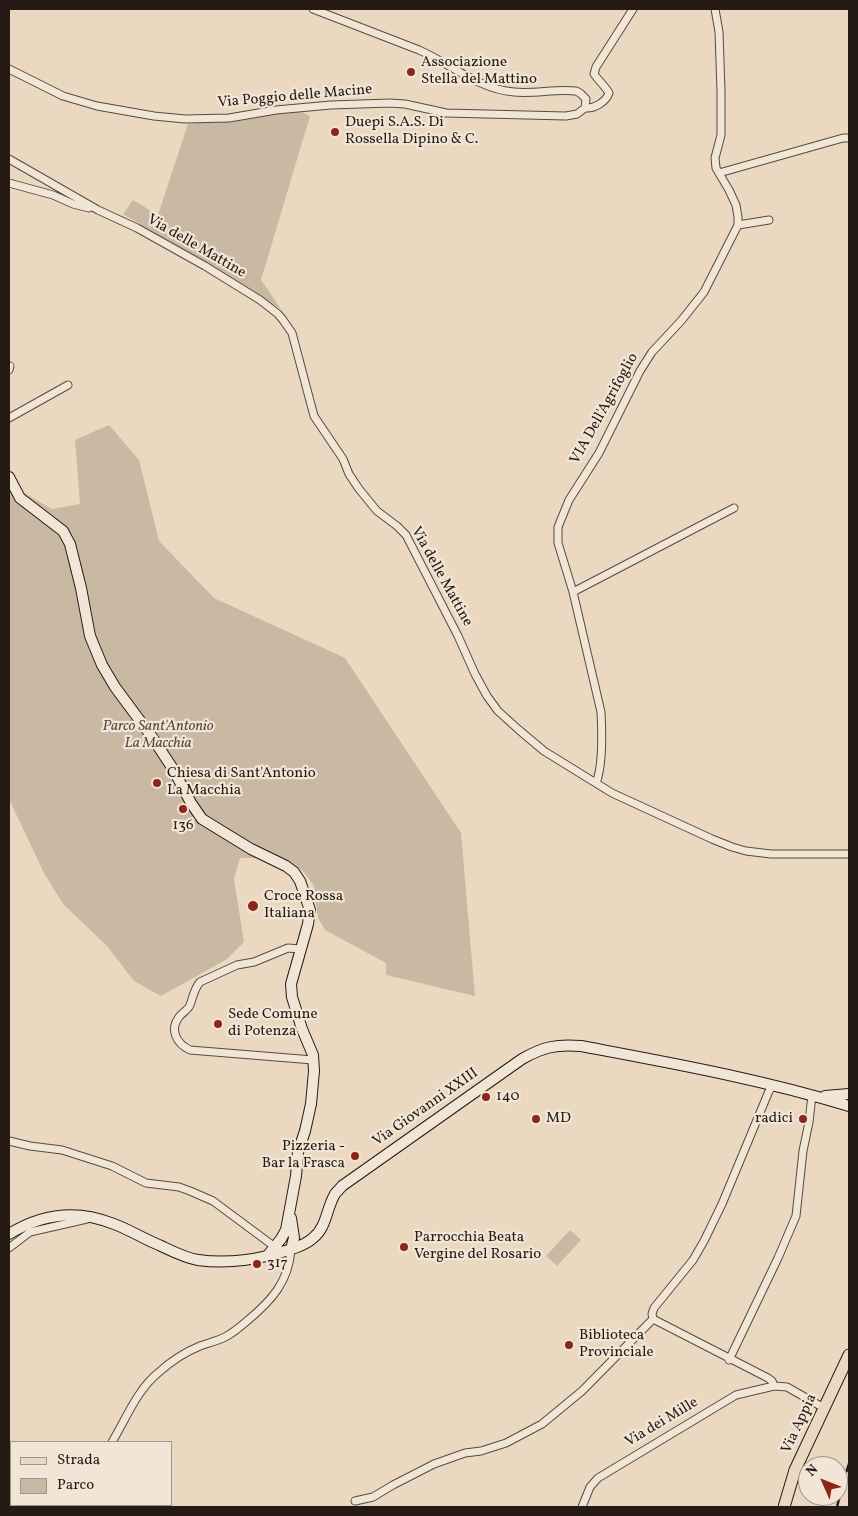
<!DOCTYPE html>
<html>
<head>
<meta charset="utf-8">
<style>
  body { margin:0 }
  #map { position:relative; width:858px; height:1516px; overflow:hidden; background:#ead9c0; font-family:Vollkorn,serif }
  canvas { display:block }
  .frame { position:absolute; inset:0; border:10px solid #261b14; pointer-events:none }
  .legend { position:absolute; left:10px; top:1441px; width:162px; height:65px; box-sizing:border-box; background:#f1e6d6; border:1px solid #a09588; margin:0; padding:6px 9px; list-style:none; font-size:15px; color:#261b14 }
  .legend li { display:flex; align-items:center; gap:10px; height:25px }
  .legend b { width:25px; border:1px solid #a09588 }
  .north { position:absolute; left:798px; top:1456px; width:50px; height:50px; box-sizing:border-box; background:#f1e6d6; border:1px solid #a09588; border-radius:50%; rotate:314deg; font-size:14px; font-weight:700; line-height:20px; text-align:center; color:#261b14 }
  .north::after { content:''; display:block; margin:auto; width:18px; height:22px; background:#8f2418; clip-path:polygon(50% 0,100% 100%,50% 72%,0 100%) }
</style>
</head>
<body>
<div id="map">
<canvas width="858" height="1516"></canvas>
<div class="frame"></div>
<ul class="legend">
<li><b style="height:6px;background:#ead9c0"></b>Strada</li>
<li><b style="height:14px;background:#c9b9a3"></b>Parco</li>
</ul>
<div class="north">N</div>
</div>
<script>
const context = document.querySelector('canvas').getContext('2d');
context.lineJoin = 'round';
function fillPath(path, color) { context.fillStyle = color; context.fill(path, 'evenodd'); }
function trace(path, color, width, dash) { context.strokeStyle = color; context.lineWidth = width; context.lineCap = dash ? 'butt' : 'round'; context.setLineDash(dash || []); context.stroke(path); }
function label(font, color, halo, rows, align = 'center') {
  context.font = font + ' Vollkorn,serif'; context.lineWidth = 4.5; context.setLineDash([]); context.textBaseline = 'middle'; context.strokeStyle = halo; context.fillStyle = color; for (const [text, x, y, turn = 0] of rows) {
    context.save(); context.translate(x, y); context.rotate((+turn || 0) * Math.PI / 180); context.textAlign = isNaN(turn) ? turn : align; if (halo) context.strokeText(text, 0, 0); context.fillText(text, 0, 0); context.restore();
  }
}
const green = new Path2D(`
  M300,111l10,5 -49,164 20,29 -158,-95 10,-14 25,15 30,-91z
  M109,425l30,35 20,81 55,57 131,60 116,175 14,163 -89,-21v-12l-61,-33 -7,-12 -4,-32 -11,-15 -19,-13h-44l-6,21 10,63 -17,17 -66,37 -27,-15 -27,-35 -44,-42 -19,-31 -35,-74v-315l43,25 28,-5 -5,-64z
  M570,1230l11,10 -24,26 -11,-10z`);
const street = new Path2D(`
  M9,69l54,27 34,10 57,10 31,3 44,-1 47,-8 55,-5 59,-2 15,1 41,9 120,3 11,-2 8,-6 1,-9 -6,-6 -4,-2c-21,-2 -42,3 -62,1 -36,-3 -63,-28 -95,-42l-106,-41
  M585,108c9,1 21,-6 24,-15 -4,-7 -10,-12 -15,-19l2,-7 37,-58
  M9,159l89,51 39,18 68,38 55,34 18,14 5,6 9,13 22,83 29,43 6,15 10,15 18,22 20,15 9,9 52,101 17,38 12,22 11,15 21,19 25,21 68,42 100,46 20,8 14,4 25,3h78
  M719,173l124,-35h6
  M9,183l44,12 20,9 16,4
  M738,225l31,-5
  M9,370l1,-4
  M9,418l59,-33
  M573,592l161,-84
  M596,783c7,-17 6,-52 5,-71l-28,-120 -15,-49v-16l11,-27 30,-47 41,-82 12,-19 29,-31 23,-29 34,-67v-8l-2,-12 -7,-15 -13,-22 -1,-10 6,-23v-44l-2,-59 -4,-23
  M301,949l-13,-1 -34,14 -17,3 -37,17c-6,7 -7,15 -10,23 -2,5 -7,7 -11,12 -10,13 -2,27 11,33l123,10
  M9,1141l21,5 32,4 50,16 34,17 33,4 11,4 23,10 62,46
  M9,1248l21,-16 57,-13
  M653,1319l-1,-5 2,-6 39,-48 11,-19 18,-37 47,-113 4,-5
  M653,1319l115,59 4,3 2,5
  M729,1360l49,-102 18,-42 7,-65 6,-29 3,-27
  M112,1442c14,-23 25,-52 46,-69 12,-11 27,-21 42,-27 8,-3 17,-5 25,-9 8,-4 15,-10 22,-16 24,-20 42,-39 44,-72
  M355,1501l18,-4 20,-12 41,-21 31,-11 16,-2 25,-8 36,-19 40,-33 71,-72
  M70,1507l1,-2
  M582,1507l8,-20 8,-9 138,-83 38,-9 13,1 37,21`);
const secondary = new Path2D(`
  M9,477l11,21 43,33 7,13 11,44 9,48 12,29 13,22 37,50 21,32 18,34 11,16 49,30 35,17 8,6 6,9 10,29 -2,14 -17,60 1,13 10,32 11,26 1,16 -3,33 -6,27 -7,21 -2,24 -10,54 -5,9 -13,16
  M825,1096l24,-2
  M9,1234c34,-21 68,-25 105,-10 16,6 30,15 45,21 13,6 26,13 39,15 22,3 48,1 69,-4 14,-4 35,-8 46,-18 14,-11 13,-29 22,-44 2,-3 5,-5 7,-8l180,-127c21,-12 34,-15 59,-13 90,17 180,33 268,60
  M291,1249l3,-11 -3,-20`);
const primary = new Path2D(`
  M784,1507l11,-37 54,-115`);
const rail = new Path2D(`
  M837,1507l7,-28 5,-15`);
const markers = [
  [411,72,5,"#8f2418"],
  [335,132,5,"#8f2418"],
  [157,783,5,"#8f2418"],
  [183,809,5,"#8f2418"],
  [253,906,6,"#8f2418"],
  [218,1024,5,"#8f2418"],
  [486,1097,5,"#8f2418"],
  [536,1119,5,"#8f2418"],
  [803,1119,5,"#8f2418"],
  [355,1156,5,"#8f2418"],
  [404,1247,5,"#8f2418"],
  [257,1264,5,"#8f2418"],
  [569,1345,5,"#8f2418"]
];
const poiNames = [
  ["Associazione",421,63],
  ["Stella del Mattino",421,80],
  ["Duepi S.A.S. Di",345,123],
  ["Rossella Dipino & C.",345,140],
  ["Chiesa di Sant'Antonio",167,774],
  ["La Macchia",167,791],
  ["136",183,826,"center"],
  ["Croce Rossa",264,897],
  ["Italiana",264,914],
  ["Sede Comune",228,1015],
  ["di Potenza",228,1032],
  ["140",496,1097],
  ["MD",546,1119],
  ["radici",793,1119,"right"],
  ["Pizzeria -",345,1147,"right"],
  ["Bar la Frasca",345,1164,"right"],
  ["Parrocchia Beata",414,1238],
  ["Vergine del Rosario",414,1255],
  ["317",267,1264],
  ["Biblioteca",579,1336],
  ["Provinciale",579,1353]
];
const streetNames = [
  ["Via Poggio delle Macine",295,97,-5],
  ["Via delle Mattine",196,247,30],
  ["VIA Dell'Agrifoglio",605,409,-61],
  ["Via delle Mattine",441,577,61],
  ["Via Giovanni XXIII",426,1108,-35],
  ["Via dei Mille",662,1423,-31],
  ["Via Appia",800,1424,-65]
];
const parkNames = [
  ["Parco Sant'Antonio",158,727],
  ["La Macchia",158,744]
];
fillPath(green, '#c9b9a3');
trace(street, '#574a3f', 9);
trace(secondary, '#261b14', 12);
trace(primary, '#261b14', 13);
trace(street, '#f1e6d6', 7);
trace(secondary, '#f1e6d6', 10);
trace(primary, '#ead9c0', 11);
trace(rail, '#261b14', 2.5, [9, 9]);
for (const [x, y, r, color] of markers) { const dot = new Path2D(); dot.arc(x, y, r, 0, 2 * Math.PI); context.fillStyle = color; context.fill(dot); trace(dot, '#f1e6d6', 2); }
label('15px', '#261b14', '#f1e6d6', poiNames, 'left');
label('15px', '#261b14', '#f1e6d6', streetNames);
label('italic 15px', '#574a3f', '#f1e6d6', parkNames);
</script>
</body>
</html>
